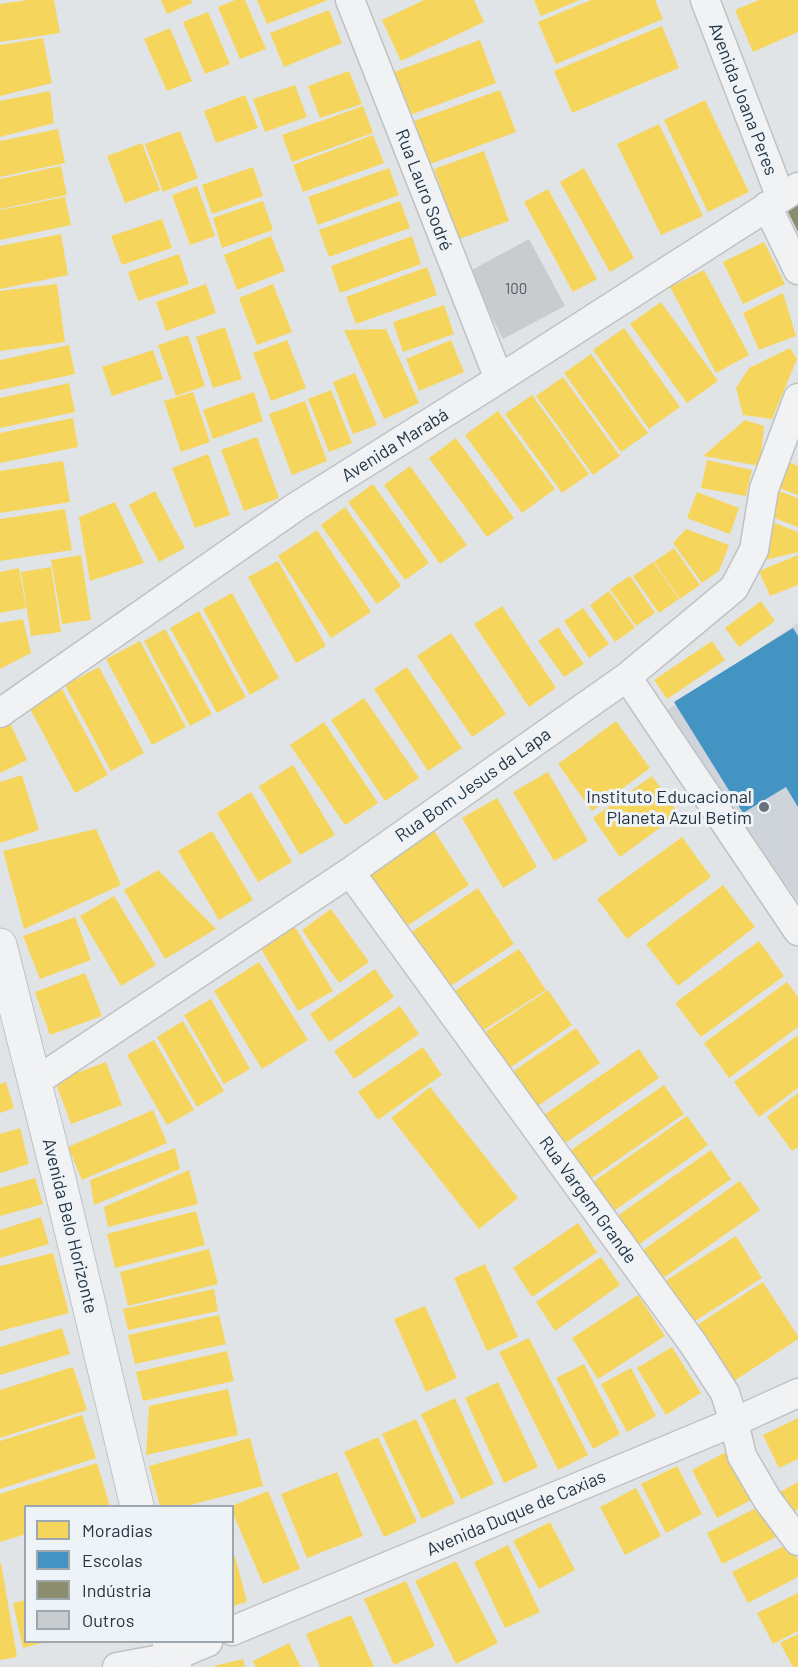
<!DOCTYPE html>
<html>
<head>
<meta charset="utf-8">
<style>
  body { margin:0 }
  #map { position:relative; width:798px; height:1667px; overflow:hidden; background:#e1e4e7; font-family:Barlow,sans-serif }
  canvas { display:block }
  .legend { position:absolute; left:24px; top:1505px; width:210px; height:138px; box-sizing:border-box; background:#eef3f7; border:2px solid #9ea7ae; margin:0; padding:8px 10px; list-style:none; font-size:18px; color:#263441 }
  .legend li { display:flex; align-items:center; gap:12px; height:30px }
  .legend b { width:30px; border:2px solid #9ea7ae }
</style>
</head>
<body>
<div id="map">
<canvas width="798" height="1667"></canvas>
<ul class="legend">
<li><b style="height:16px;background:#f6d55c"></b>Moradias</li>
<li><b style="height:16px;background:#4393c3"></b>Escolas</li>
<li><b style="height:16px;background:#8c8c6e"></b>Indústria</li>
<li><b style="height:16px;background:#c9cccf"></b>Outros</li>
</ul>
</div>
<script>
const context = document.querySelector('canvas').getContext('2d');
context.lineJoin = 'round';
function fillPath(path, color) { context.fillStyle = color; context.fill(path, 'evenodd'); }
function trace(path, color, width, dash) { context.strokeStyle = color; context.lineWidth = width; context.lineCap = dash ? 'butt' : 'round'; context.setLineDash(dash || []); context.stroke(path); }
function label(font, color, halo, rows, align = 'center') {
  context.font = font + ' Barlow,sans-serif'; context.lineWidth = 6; context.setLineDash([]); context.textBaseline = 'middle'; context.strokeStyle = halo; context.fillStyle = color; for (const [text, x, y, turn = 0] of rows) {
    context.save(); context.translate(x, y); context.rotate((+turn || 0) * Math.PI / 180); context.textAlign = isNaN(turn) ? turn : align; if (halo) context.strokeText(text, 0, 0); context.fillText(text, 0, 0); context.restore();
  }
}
const built = new Path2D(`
  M798,623v278l-137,-187z`);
const homes = new Path2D(`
  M28,0h26l6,33 -60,9v-38z
  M161,0h30l1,3 -25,11z
  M235,0h10l21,49 -26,10 -22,-52z
  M257,0h71l-61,24z
  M424,0h50l10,22 -83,39 -19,-41z
  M534,0h46l-39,16z
  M591,0h64l8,19 -107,45 -18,-42z
  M759,0h39v32l-45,20 -18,-42z
  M329,10l13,33 -58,24 -14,-34z
  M208,12l22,52 -25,10 -22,-52z
  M662,26l17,42 -107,45 -18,-42z
  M170,28l22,53 -25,10 -23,-52z
  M43,38l9,45 -52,13v-51z
  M480,40l16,43 -86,32 -16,-43z
  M349,71l13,33 -42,14 -12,-32z
  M295,85l12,32 -42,15 -12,-33z
  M500,90l16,42 -86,32 -16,-43z
  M50,91l4,32 -54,14v-36z
  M245,95l13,33 -42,15 -12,-32z
  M705,100l44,92 -41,20 -44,-92z
  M363,106l10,27 -81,29 -10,-27z
  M659,124l44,92 -42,19 -44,-91z
  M58,129l7,34 -65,14v-36z
  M180,131l18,47 -35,14 -18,-48z
  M373,135l11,28 -81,29 -10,-27z
  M142,143l18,47 -35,13 -18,-47z
  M484,151l25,70 -50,18 -25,-70z
  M61,166l6,29 -67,14v-30z
  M253,167l10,29 -51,18 -10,-29z
  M389,168l10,27 -81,30 -10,-28z
  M584,168l50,90 -24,14 -50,-90z
  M197,186l18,50 -25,9 -18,-50z
  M548,189l49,90 -24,13 -49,-90z
  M65,197l6,28 -71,15v-30z
  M263,201l10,29 -51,18 -9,-30z
  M400,201l10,27 -81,29 -10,-27z
  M162,219l10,29 -50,17 -11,-29z
  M61,234l7,41 -68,14v-43z
  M271,236l14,35 -48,19 -13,-35z
  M412,236l9,28 -81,29 -9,-27z
  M764,242l21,42 -42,20 -20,-42z
  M179,254l10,30 -51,17 -10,-29z
  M427,267l10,28 -81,29 -10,-27z
  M704,270l45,85 -33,18 -46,-86z
  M57,284l8,58 -65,9v-60z
  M206,284l10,29 -50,18 -10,-29z
  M273,284l19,48 -35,13 -18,-47z
  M783,293l13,43 -37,14 -16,-37z
  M661,302l57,79 -31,22 -57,-79z
  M444,305l10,29 -51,18 -10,-30z
  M225,327l17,52 -29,9 -17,-51z
  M624,328l56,79 -31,22 -56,-79z
  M386,329l33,74 -35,16 -40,-89z
  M188,335l17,51 -29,10 -18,-51z
  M287,340l19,48 -35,13 -18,-48z
  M451,340l13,32 -45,19 -13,-32z
  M69,345l6,29 -75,16v-30z
  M790,348l7,11 -25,60 -29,-4 -7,-27 13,-20z
  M153,350l10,29 -51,17 -10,-29z
  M591,354l57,79 -27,19 -57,-79z
  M355,373l22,52 -24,9 -20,-52z
  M563,377l57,79 -27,19 -57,-79z
  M69,383l6,29 -75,16v-30z
  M331,390l21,53 -23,9 -21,-53z
  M193,392l17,50 -29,10 -17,-51z
  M254,392l9,29 -50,18 -10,-29z
  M532,395l57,79 -27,19 -57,-79z
  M305,401l22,60 -35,14 -23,-61z
  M498,411l57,78 -33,24 -57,-78z
  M73,418l5,29 -78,16v-30z
  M745,420l19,6 -4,40 -57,-10z
  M257,437l22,61 -35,13 -23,-61z
  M456,438l58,80 -27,19 -58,-79z
  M208,454l22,61 -35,13 -23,-60z
  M707,460l45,10 -6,26 -45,-8z
  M783,460l15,6v29l-24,-9z
  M63,461l7,41 -70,11v-42z
  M410,466l57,79 -27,19 -56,-79z
  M373,484l56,79 -24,17 -57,-78z
  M773,489l25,9v29l-34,-13z
  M155,491l30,57 -26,14 -30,-57z
  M697,492l42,16 -9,26 -43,-16z
  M115,502l29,61 -54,18 -11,-64z
  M345,507l56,79 -24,18 -56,-79z
  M65,509l7,41 -72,11v-42z
  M767,520l31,12v20l-37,9z
  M686,529l43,16 -10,26 -17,12 -29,-40z
  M317,530l54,82 -40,26 -53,-82z
  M674,548l26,37 -20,14 -26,-37z
  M81,555l10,65 -29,4 -11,-64z
  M798,555v30l-28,11 -11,-25z
  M278,561l48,85 -30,17 -48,-86z
  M653,562l26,37 -20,14 -26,-37z
  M51,567l10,65 -30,4 -10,-64z
  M19,568l7,40 -26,5v-41z
  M630,576l25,37 -19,13 -26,-37z
  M609,591l26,37 -20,14 -25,-37z
  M232,593l47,85 -29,17 -47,-86z
  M761,601l14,20 -36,26 -14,-19z
  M502,606l54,82 -27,19 -55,-83z
  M583,608l26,36 -20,14 -25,-37z
  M199,611l47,86 -29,16 -47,-85z
  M23,619l8,34 -31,16v-46z
  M558,627l26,37 -20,13 -26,-36z
  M165,629l47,85 -22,12 -46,-85z
  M451,633l55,81 -34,23 -55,-81z
  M140,641l46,86 -34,18 -46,-86z
  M712,641l13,19 -58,39 -13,-19z
  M99,667l45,86 -33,18 -46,-86z
  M407,667l55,81 -34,23 -54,-82z
  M62,689l46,86 -33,18 -46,-86z
  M364,698l55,80 -34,23 -54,-81z
  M616,721l34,47 -58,43 -34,-47z
  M324,722l54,81 -33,22 -55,-80z
  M10,723l17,37 -27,13v-45z
  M293,765l42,70 -35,20 -41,-69z
  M548,772l40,69 -34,20 -41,-69z
  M22,775l17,55 -39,13v-61z
  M652,776l27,38 -59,43 -27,-39z
  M251,792l41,70 -34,20 -41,-69z
  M497,798l40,69 -34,21 -41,-70z
  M96,829l25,56 -97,44 -21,-78z
  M433,829l36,56 -68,45 -36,-57z
  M212,831l41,69 -34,20 -41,-69z
  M682,837l29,40 -84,62 -30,-40z
  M158,870l58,59 -51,30 -41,-69z
  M723,885l32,42 -77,59 -32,-42z
  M478,888l36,56 -68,45 -36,-56z
  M114,896l42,69 -35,21 -41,-70z
  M331,909l38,53 -30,21 -37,-53z
  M75,917l16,43 -51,19 -17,-43z
  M292,922l41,69 -35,20 -41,-69z
  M759,941l25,35 -83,61 -26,-34z
  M519,949l27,41 -67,43 -26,-41z
  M259,962l49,78 -46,29 -48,-78z
  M375,969l19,28 -65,45 -19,-28z
  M85,973l17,43 -52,19 -15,-43z
  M787,982l11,15v30l-69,51 -25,-35z
  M548,990l24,35 -65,45 -25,-36z
  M211,999l39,70 -26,15 -40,-69z
  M400,1006l19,28 -65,45 -20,-28z
  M183,1021l41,70 -27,16 -40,-70z
  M576,1028l24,35 -65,45 -24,-35z
  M798,1035v53l-39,29 -25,-35z
  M154,1040l40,70 -27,15 -40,-70z
  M423,1047l19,28 -64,45 -20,-28z
  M639,1049l20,29 -98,68 -20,-29z
  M106,1062l16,43 -51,19 -16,-43z
  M6,1082l8,26 -14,5v-29z
  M664,1085l20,29 -98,68 -19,-29z
  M430,1087l88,111 -39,31 -88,-111z
  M798,1093v54l-6,4 -25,-34z
  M153,1110l14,33 -85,37 -14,-33z
  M687,1116l21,29 -97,68 -21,-29z
  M20,1128l9,36 -29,9v-39z
  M175,1148l5,21 -86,36 -4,-25z
  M711,1150l20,29 -97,69 -21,-29z
  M189,1170l9,34 -90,23 -4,-20z
  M35,1178l8,26 -43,12v-28z
  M740,1181l20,29 -97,68 -20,-28z
  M196,1211l9,34 -90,23 -8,-34z
  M41,1217l8,27 -49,14v-28z
  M578,1223l19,29 -65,45 -19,-29z
  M736,1236l26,42 -73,47 -27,-42z
  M209,1249l9,35 -90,22 -8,-34z
  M53,1253l16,60 -69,18v-65z
  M601,1257l19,28 -65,46 -19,-29z
  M485,1264l33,73 -31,14 -33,-73z
  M763,1282l35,54v3l-67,44 -37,-56z
  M214,1289l4,22 -90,19 -5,-21z
  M638,1295l27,41 -67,43 -26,-41z
  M425,1306l32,72 -31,14 -32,-73z
  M219,1315l7,29 -91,20 -7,-29z
  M62,1328l8,26 -70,21v-28z
  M529,1338l59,117 -30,15 -59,-118z
  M672,1347l29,46 -35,22 -29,-47z
  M227,1351l7,30 -91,20 -7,-29z
  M584,1364l36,70 -27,15 -37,-71z
  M73,1367l14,43 -87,28v-48z
  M631,1368l25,48 -29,16 -26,-48z
  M498,1382l40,85 -34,16 -39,-85z
  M228,1389l10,46 -92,20 3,-49z
  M455,1398l39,86 -33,15 -40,-85z
  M82,1415l14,43 -96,31v-48z
  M798,1418v41l-19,9 -16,-33z
  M416,1419l39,84 -33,16 -40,-85z
  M378,1437l39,85 -33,15 -40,-85z
  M250,1438l13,48 -77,20h-26l-11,-40z
  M728,1451l25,48 -36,19 -25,-48z
  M97,1463l13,43h-84v28l-26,8v-48z
  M677,1466l25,48 -36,19 -25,-49z
  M337,1472l26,64 -56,22 -26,-64z
  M798,1482v27l-14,7 -11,-20z
  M636,1488l25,48 -36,19 -25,-48z
  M268,1491l32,78 -37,15 -31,-73v-5z
  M764,1504l16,31 -58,29 -15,-31z
  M550,1522l25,48 -36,19 -26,-48z
  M790,1543l8,17v17l-50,26 -16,-31z
  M508,1545l32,67 -35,16 -31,-66z
  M232,1556h3l12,46 -15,4z
  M456,1561l42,82 -42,21 -41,-83z
  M1,1563l16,94 -17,3v-96z
  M406,1581l29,65 -41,19 -30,-66z
  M798,1593v38l-25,13 -16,-31z
  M26,1600v42h20l-23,6 -10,-45z
  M351,1615l23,52h-54l-14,-33z
  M798,1634v33h-5l-13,-24z
  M289,1643l12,24h-45l-3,-6z
  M243,1659l2,8h-30l-1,-1z`);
const schools = new Path2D(`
  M793,628l5,8v171l-12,-20 -43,26 -69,-111z`);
const industry = new Path2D(`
  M798,203v29l-11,-22z`);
const building = new Path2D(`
  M529,239l36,67 -62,33 -35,-67z`);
const minor = new Path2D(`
  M350,0l149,379
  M705,0l76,198
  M767,206l31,64
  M627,677l171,254
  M0,713l297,-207 202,-127 299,-192
  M350,872l344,473 31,48 9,29 8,34 25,43 31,42
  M35,1082l315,-210 277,-195 107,-89 20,-38 10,-61 34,-91
  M232,1631l502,-209 64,-29
  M117,1667l55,-10 36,-15`);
const tertiary = new Path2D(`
  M0,945l58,230 79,331
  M169,1642l6,25`);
const markers = [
  [764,807,6,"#67727b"]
];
const numberNames = [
  ["100",516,289]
];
const streetNames = [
  ["Avenida Joana Peres",743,99,69],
  ["Rua Lauro Sodré",424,190,69],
  ["Avenida Marabá",395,445,-32],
  ["Rua Bom Jesus da Lapa",473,785,-35],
  ["Rua Vargem Grande",588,1200,54],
  ["Avenida Belo Horizonte",70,1226,76],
  ["Avenida Duque de Caxias",516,1513,-23]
];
const poiNames = [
  ["Instituto Educacional",752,797],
  ["Planeta Azul Betim",752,818]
];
fillPath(built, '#ced4da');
fillPath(homes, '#f6d55c');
fillPath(schools, '#4393c3');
fillPath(industry, '#8c8c6e');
fillPath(building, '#c9cccf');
trace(minor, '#bfc2c5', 31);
trace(tertiary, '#bfc2c5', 35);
trace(minor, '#f1f2f3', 28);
trace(tertiary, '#f1f2f3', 33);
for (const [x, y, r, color] of markers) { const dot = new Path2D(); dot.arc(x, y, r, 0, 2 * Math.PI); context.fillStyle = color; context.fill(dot); trace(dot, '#eef3f7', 2); }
label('15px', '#505b65', null, numberNames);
label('18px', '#263441', '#eef3f7', streetNames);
label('18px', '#263441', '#eef3f7', poiNames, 'right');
</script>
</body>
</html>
